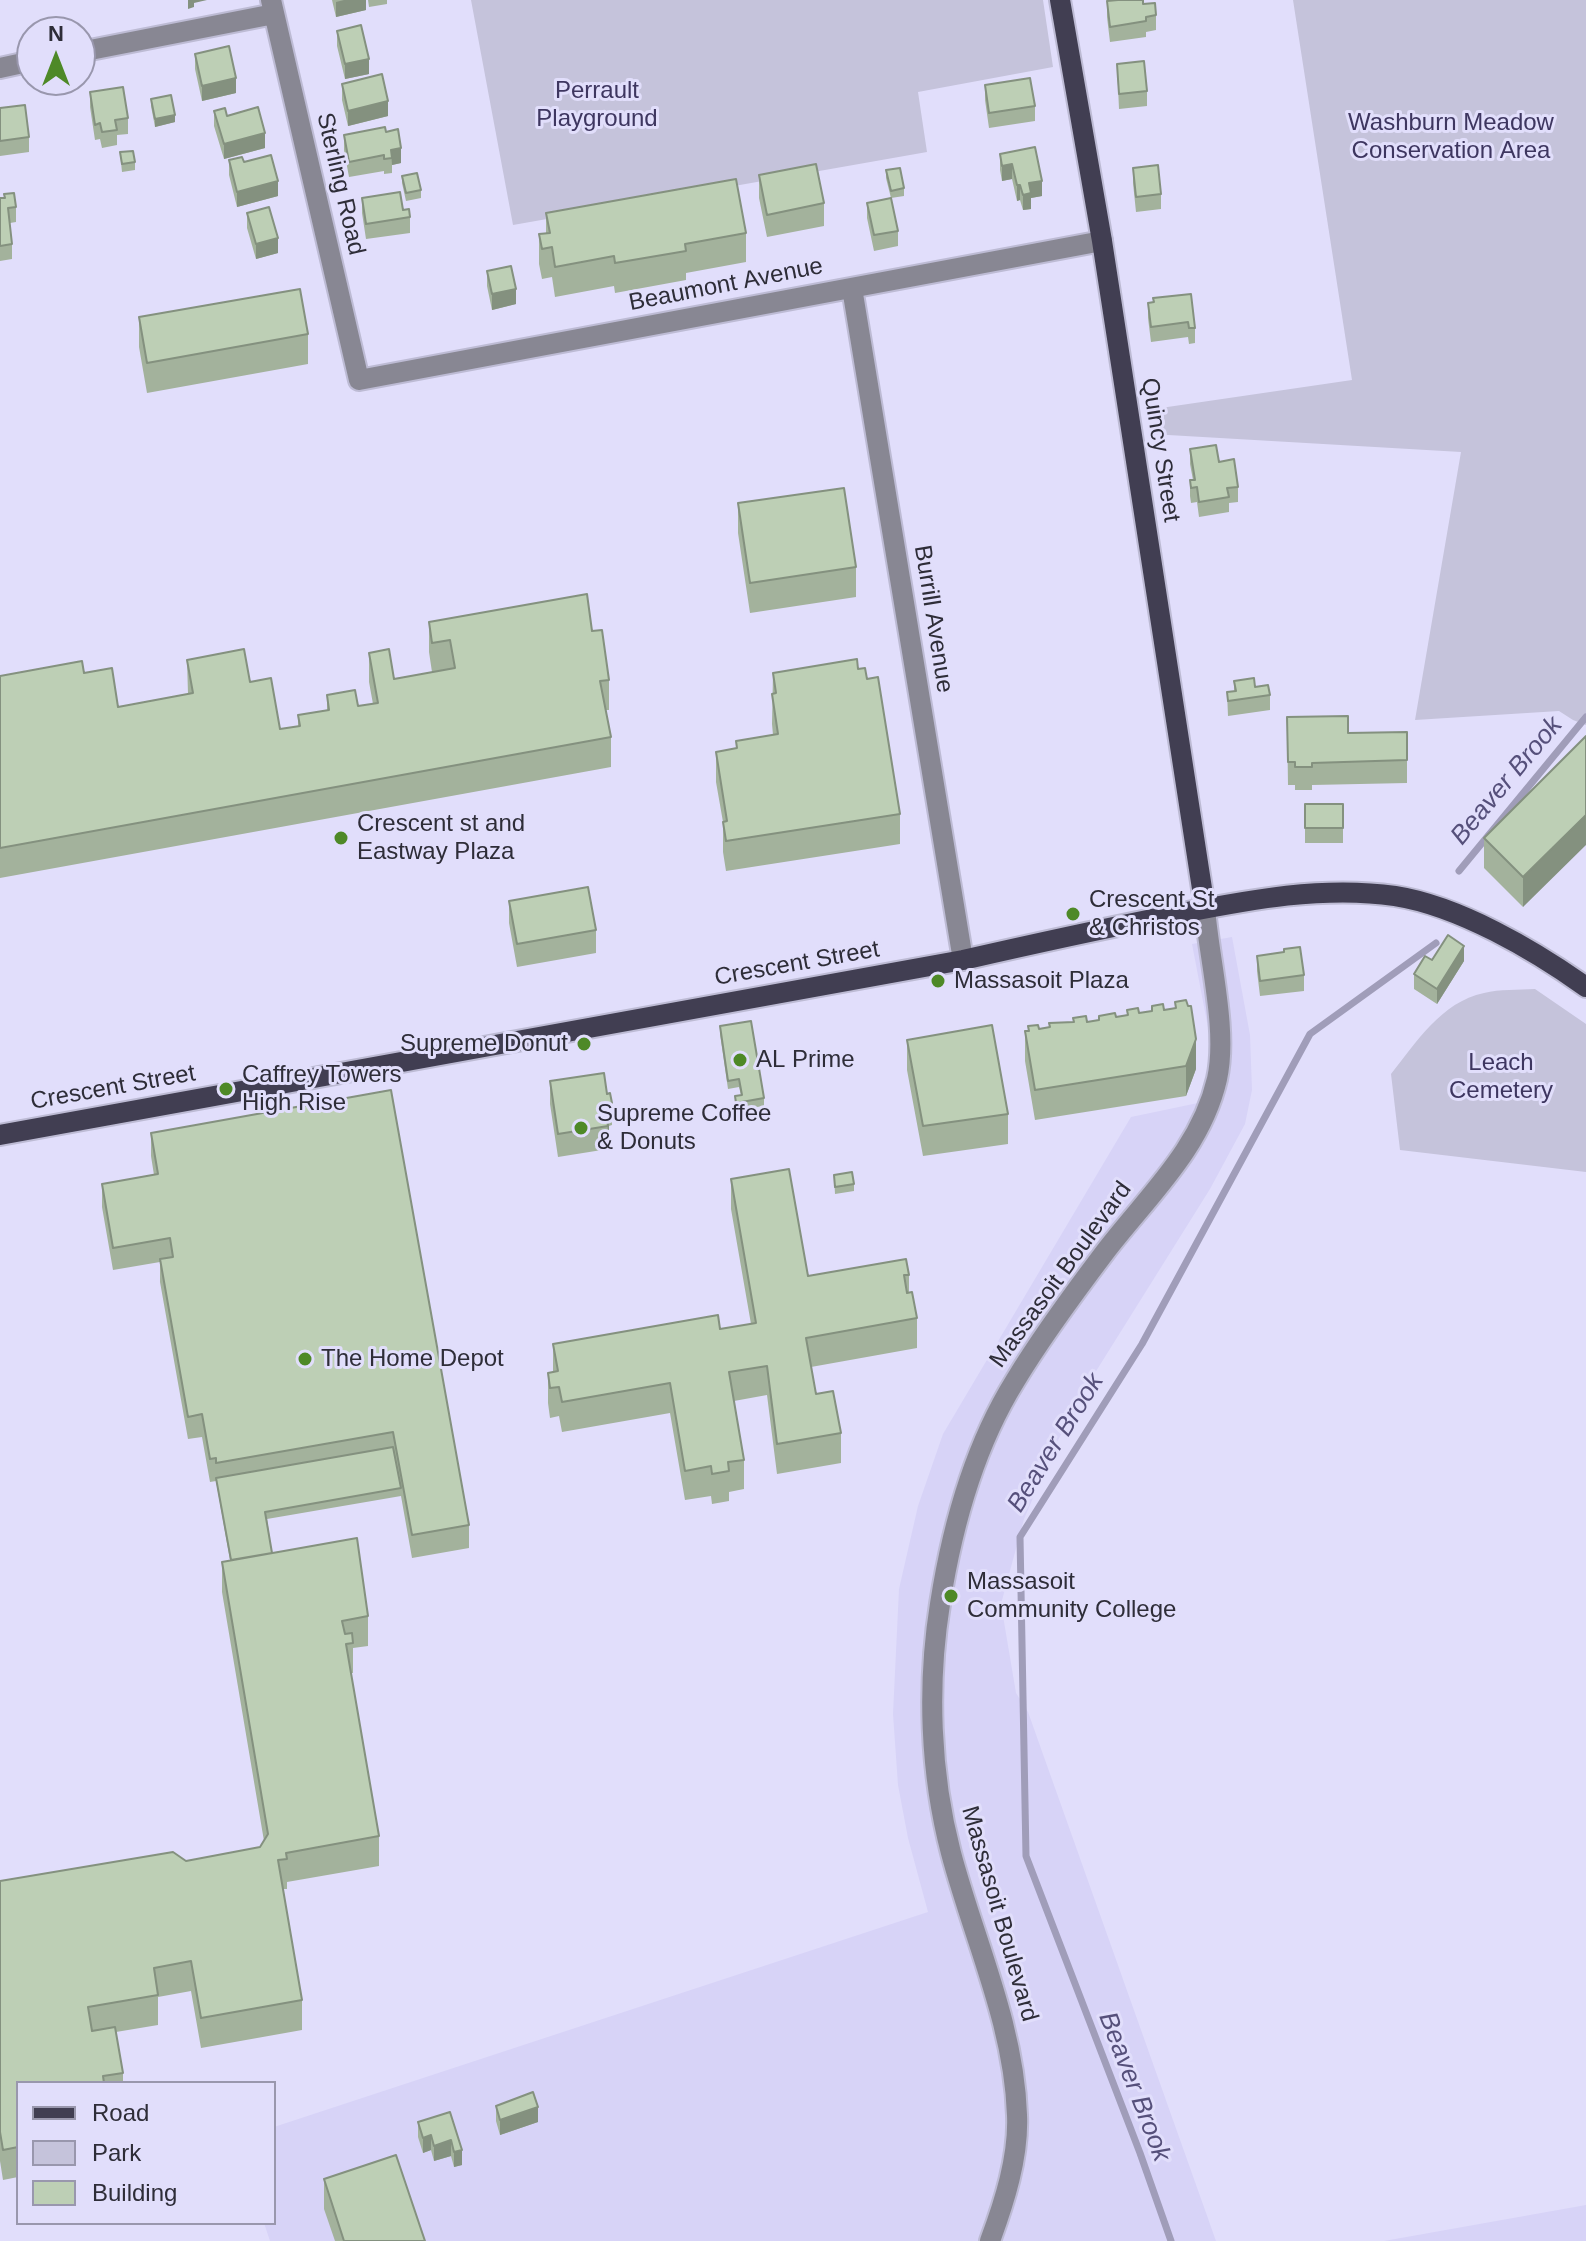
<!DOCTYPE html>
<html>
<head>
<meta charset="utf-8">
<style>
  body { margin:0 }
  #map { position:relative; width:1586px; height:2241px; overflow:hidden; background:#e1defb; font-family:Helvetica,sans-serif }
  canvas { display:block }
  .legend { position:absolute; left:16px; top:2081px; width:260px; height:144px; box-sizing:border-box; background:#e1defb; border:2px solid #9997ad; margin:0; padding:10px 14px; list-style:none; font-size:24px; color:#2e2d38 }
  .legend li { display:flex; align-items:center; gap:16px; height:40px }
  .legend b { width:40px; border:2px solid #9997ad }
  .north { position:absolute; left:16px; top:16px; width:80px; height:80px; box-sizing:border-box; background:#e1defb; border:2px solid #9997ad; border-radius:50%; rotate:0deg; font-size:22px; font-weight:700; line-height:32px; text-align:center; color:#2e2d38 }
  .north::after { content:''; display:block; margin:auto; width:28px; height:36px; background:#4e8927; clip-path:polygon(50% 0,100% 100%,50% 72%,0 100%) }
</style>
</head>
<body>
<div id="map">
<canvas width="1586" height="2241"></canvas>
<ul class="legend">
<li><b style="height:10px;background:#413e52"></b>Road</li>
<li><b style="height:22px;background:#c5c3db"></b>Park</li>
<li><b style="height:22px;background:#bdcfb5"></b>Building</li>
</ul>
<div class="north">N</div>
</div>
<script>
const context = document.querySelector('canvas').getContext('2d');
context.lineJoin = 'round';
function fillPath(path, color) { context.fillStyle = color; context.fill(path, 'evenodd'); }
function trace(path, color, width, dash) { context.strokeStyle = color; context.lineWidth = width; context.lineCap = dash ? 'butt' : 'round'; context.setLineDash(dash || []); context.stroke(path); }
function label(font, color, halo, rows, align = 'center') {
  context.font = font + ' Helvetica,sans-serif'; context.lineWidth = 6; context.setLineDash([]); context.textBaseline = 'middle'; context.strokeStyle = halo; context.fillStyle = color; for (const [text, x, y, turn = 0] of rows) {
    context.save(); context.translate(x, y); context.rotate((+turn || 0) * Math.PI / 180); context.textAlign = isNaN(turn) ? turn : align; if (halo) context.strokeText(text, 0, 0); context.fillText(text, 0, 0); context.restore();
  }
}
const built = new Path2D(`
  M1232,937l18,98 2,55 -7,34 -35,65 -117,187 -36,66 -33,77 -23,85 15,89 12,19 188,529h-946l-6,-18h10v-96l654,-215 -20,-74 -10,-53 -5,-71 6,-125 19,-83 25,-72 188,-317 67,-14 9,-24 3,-41 -18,-94z
  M1586,2205v36h-202z`);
const green = new Path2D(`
  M471,0h572l10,67 -135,25 9,60 -414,73z
  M1293,0h293v725l-13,-5 -14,-9 -144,9 46,-268 -310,-18 -4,-24 205,-30z
  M1535,989l51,35v148l-186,-22 -9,-76c25,-31 50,-72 93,-81 16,-4 34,-3 51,-4z`);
const stream = new Path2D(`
  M1459,871l127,-154
  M1171,2241l-31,-88 -114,-297 -6,-319 122,-193 168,-310 126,-91`);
const minor = new Path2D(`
  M271,0l88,380 743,-139
  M80,52l194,-38
  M0,68l32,-7
  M852,288l111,672
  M990,2241c14,-38 29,-84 27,-126 -3,-91 -43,-175 -66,-262 -21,-80 -24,-168 -11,-249 12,-77 34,-157 75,-223 27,-45 59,-88 90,-129 42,-55 96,-103 112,-173 11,-49 -8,-119 -12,-171`);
const major = new Path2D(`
  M1060,0l42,241 103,667
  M0,1135l963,-175c70,-16 139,-31 209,-45 72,-14 149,-30 223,-19 64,10 139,54 191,91`);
const wall = new Path2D(`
  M332,0h34v10l-30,7z
  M368,0h19v4l-18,3z
  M1107,1l36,3 13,11v15l-10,2v5l-36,5 -3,-25z
  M337,31l32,43 -24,5 -8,-33z
  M195,54l41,39 -34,8 -7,-32z
  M1117,64l30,27v15l-28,3z
  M342,84l46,32 -40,10 -6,-26z
  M985,85l50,21v15l-46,7 -4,-28z
  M90,92l38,26v16l-11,1v10l-15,3 -2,-9 -5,1 -5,-33z
  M151,99l24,23 -20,5 -4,-21z
  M0,108l29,29v15l-29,4z
  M214,111l13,5 38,32 -41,11 -10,-33z
  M386,132l15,31 -9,2v8l-8,1v-3l-35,6 -5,-27v-15z
  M1035,147l7,49 -11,2v11l-8,1 -3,-10 -3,1 -5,-22 -10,2 -2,-11v-16z
  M120,152l15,10v8l-13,2z
  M229,160l49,36 -41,11 -8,-32z
  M1133,168l28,26v15l-25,3 -3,-29z
  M886,170l18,18v8l-13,2 -5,-20z
  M759,175l65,28v23l-57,11 -8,-39z
  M402,176l19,14v8l-15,3 -4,-18z
  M0,198h4l12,9v15l-6,1 2,21v15l-12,2z
  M362,198l48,19v16l-44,6 -4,-26z
  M867,203l31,28v15l-24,5 -7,-33z
  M247,213l31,40 -22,6 -9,-31z
  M546,213l200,20v29l-60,11v7l-71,13 -1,-7 -59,11 -3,-20 -10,2 -3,-15v-30l7,-1z
  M487,271l29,33 -24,6 -5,-24z
  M1191,294l4,34v15l-6,1 -1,-7 -37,5 -3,-24v-15z
  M139,317l169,17v30l-161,29 -8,-46z
  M1190,449l29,13 19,25v15l-9,1v9l-30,5 -2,-15 -6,1 -1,-7v-16h3l-3,-16z
  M738,503l118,64v30l-106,16 -12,-80z
  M429,622l163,9 17,49v30h-4l6,27v30l-611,111v-202l84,-3 34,34 70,-13 -1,-34 63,22 30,47 18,-3v-11l29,-5v-15l31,11 15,-2 -4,-22v-29l25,26 38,-7 -3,-20z
  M858,669l9,10 33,135v30l-174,27 -3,-19v-30l-7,-40v-30l20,-3v-8l37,-6 -1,-11 1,-51z
  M1234,681l21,6 15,8v15l-42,6 -1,-24 7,-1z
  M1287,717l61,16 59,-1v51l-95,2v5h-17v-5h-7z
  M1586,736l-63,171 -39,-39v-30z
  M1305,804h38v39h-38z
  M509,901l87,29v23l-79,14 -8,-44z
  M1284,952l20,23v16l-44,5 -3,-25v-15z
  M1432,960l32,1 -27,43 -23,-15v-15z
  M1175,1002l21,67 -10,27 -151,24 -10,-59v-30h3v-5l11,3 10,-2v-4l24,-1v-4l14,4 40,-7v-5l12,3 13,-2v-5l12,4 11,-2z
  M720,1026l44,72v8l-28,4 -1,-14 6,-1 -2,-8 -11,2 -8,-55z
  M907,1040l101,74v30l-85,12 -16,-86z
  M550,1081l57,13 5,9v22l-3,1 -1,23 -50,8 -8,-53z
  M151,1133l318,392v23l-57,10 -11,-62 -134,23 5,34 96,63v30l-15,2v25h-2l28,163v30l-92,16v7h-4l19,111v30l-101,18 -10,-57 -33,6v28l-42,7 7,41v10h-105v94l-15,3 -3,-19v-280l186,-20 74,-14 4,-6 -42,-249v-30l8,-2 -14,-79 -6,1 -8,-45 -14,2 -28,-157v-20l-47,8 -11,-63v-23l52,-9 -3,-19z
  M834,1175l20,9v7l-19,3z
  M731,1179l77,97 101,-1v17l8,26v30l-106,19 5,27 25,39v30l-64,11 -10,-79 -33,6 10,59v29l-15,3v9l-17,3 -1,-8 -26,4 -15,-87 -108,19 -3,-16 -9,2 -2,-15v-30l5,-1v-28l167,-15 31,-5 -20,-115z
  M496,2106l42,16 -38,13 -4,-14z
  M450,2112l12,53 -8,2 -3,-11 -17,5 -3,-11 -8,3 -5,-16v-15z
  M324,2179l101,62h-90l-11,-32z`);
const shadedWall = new Path2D(`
  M188,0h19l-13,3v4l-6,2z
  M344,0h22v10l-30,7v-15z
  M369,59v15l-24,5v-15z
  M236,78v15l-34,8v-15z
  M388,101v15l-40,10v-15z
  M175,115v7l-20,5v-8z
  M265,133v15l-41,11v-15z
  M401,148v15l-9,2 -1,-15z
  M1012,164v15l-10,2v-15z
  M278,181v15l-41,11v-15z
  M1042,181v15l-11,2v11l-8,1v-15l6,-12z
  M1017,185h3v15l-3,1z
  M278,238v15l-22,6v-15z
  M516,289v15l-24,6v-16z
  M1586,815v30l-63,62v-30z
  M1464,946v15l-27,43v-15z
  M1196,1039v30l-10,27v-30z
  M609,1108v23h-1l-3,-22z
  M538,2107v15l-38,13v-15z
  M431,2135v15l-8,3v-15z
  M451,2140v16l-17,5v-15z
  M462,2150v15l-8,2v-15z`);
const building = new Path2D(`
  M1118,0h25v4l12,-1 1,12 -10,2v4l-36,6 -3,-26z
  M361,25l8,34 -24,5 -8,-33z
  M229,46l7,32 -34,8 -7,-32z
  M1144,61l3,30 -28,3 -2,-30z
  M382,74l6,27 -40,10 -6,-27z
  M1030,78l5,28 -46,7 -4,-28z
  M123,87l5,31 -13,2 2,10 -15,2 -2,-9 -5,2 -5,-33z
  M171,95l4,20 -20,4 -4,-20z
  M25,105l4,32 -29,4v-33z
  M258,107l7,26 -41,11 -10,-33 11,-3 2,8z
  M385,127l1,5 12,-3 3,19 -10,2 1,8 -8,1v-4l-35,7 -5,-27z
  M1035,147l7,34 -13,2 2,10 -8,2 -3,-10h-3l-5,-21 -10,2 -2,-12z
  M133,151l2,11 -13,2 -2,-12z
  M271,155l7,26 -41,11 -8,-32 13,-3 2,5z
  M816,164l8,39 -57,12 -8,-40z
  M1158,165l3,29 -25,3 -3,-29z
  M900,168l4,20 -13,3 -5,-21z
  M417,173l4,17 -15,3 -4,-17z
  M736,179l10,54 -61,11 1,7 -71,12 -1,-7 -59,11 -3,-20 -10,2 -3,-15 11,-1 -4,-20z
  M400,192l3,18 6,-1 1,8 -44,7 -4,-26z
  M14,193l2,14 -8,1 4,36 -12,2v-48h5l-1,-4z
  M891,198l7,33 -24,4 -7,-32z
  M269,207l9,31 -22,6 -9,-31z
  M511,266l5,23 -24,5 -5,-23z
  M300,289l8,45 -161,29 -8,-46z
  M1191,294l4,34h-6l-1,-6 -37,5 -3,-24 6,-1 -1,-4z
  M1216,445l3,17 15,-3 4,28 -11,1 2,9 -30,5 -2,-15 -6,1 -1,-8h5l-5,-31z
  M844,488l12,79 -106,16 -12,-80z
  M587,594l5,37 10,-1 7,50 -9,1 11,56 -611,111v-172l82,-15 2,12 28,-5 6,39 75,-14 -6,-33 57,-11 6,33 21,-4 9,51 20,-3 -2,-11 31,-5 -2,-15 28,-5 3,16 20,-3 -9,-50 20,-4 5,30 61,-11 -5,-28 -18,3 -3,-21z
  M857,659l1,10 7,-1 2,11 11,-2 22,137 -174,27 -3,-19 4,-1 -11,-69 21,-4 -1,-7 42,-7 -6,-40 4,-1 -3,-20z
  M1254,678l1,9 13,-2 2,10 -42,6 -1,-9 9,-1 -2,-10z
  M1348,716v17l59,-1v28l-95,3v4h-17v-5h-7l-1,-45z
  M1586,736v79l-63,62 -39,-39z
  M1305,804h38v24h-38z
  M588,887l8,43 -79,14 -8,-43z
  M1448,935l16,11 -27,43 -23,-15 11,-18 7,4z
  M1300,947l4,28 -44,6 -3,-25 27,-4v-3z
  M1186,1000l2,6h3l5,33 -10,27 -151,24 -10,-59h4l-1,-5 10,-1 1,4 11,-2 -1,-4 25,-1 -1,-4 13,-2 1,6 12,-2v-4l16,-3 1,4 12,-2 -1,-5 11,-2 1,5 13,-2v-5l11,-2 1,6 12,-2 -1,-6z
  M751,1021l13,77 -28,5 -1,-7 7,-1 -3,-16 -11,2 -8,-55z
  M992,1025l16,89 -85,12 -16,-86z
  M604,1073l3,21 3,-1 2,10h-4l1,5 -4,1 3,17 -50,8 -8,-53z
  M391,1090l78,435 -57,10 -19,-103 -177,31v-5l-6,1 -8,-45 -14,3 -28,-158 13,-2 -3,-19 -57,10 -11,-64 56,-10 -7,-41z
  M789,1169l19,107 98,-17 3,16h-5l3,18 5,-1 5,26 -111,20 10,56 17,-3 8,42 -64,11 -10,-78 -38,6 15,88 -16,2 1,9 -17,3 -1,-8 -26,5 -15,-88 -108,19 -3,-15 -9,1 -2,-15 10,-2 -5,-27 165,-29 2,14 36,-6 -25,-144z
  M852,1172l2,12 -19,3 -1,-12z
  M393,1447l8,41 -136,24 7,41 -41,7 -15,-82z
  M357,1538l11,78 -26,5 3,13 7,-1 1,10 -7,1 33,192 -93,17 1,6 -9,1 24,140 -101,18 -10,-57 -37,7 4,27 -70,12 4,24 23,-4 8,46 -20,3 1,7h-86v64l-15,3 -3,-18v-251l173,-29 13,9 74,-14 8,-13 -46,-272z
  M533,2092l5,15 -38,13 -4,-14z
  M450,2112l12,38 -8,2 -3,-12 -17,6 -3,-11 -8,3 -5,-16z
  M396,2155l29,86h-81l-20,-62z`);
const markers = [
  [341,838,8,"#4e8927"],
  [1073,914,8,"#4e8927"],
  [938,981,8,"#4e8927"],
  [584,1044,8,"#4e8927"],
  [740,1060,8,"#4e8927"],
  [226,1089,8,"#4e8927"],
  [581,1128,8,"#4e8927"],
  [305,1359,8,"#4e8927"],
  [951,1596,8,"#4e8927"]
];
const parkNames = [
  ["Perrault",597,91],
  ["Playground",597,119],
  ["Washburn Meadow",1451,123],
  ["Conservation Area",1451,151],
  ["Leach",1501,1063],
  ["Cemetery",1501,1091]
];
const streetNames = [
  ["Sterling Road",340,184,77],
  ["Beaumont Avenue",726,285,-11],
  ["Quincy Street",1160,450,81],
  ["Burrill Avenue",933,619,81],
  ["Crescent Street",797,964,-10],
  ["Crescent Street",113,1088,-10],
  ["Massasoit Boulevard",1061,1275,-54],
  ["Massasoit Boulevard",999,1914,74]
];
const poiNames = [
  ["Crescent st and",357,824],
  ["Eastway Plaza",357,852],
  ["Crescent St",1089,900],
  ["& Christos",1089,928],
  ["Massasoit Plaza",954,981],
  ["Supreme Donut",568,1044,"right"],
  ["AL Prime",756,1060],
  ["Caffrey Towers",242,1075],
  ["High Rise",242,1103],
  ["Supreme Coffee",597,1114],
  ["& Donuts",597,1142],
  ["The Home Depot",321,1359],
  ["Massasoit",967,1582],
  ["Community College",967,1610]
];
const waterNames = [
  ["Beaver Brook",1507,781,-50],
  ["Beaver Brook",1056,1443,-58],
  ["Beaver Brook",1134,2087,69]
];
fillPath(built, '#d7d3f7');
fillPath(green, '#c5c3db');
trace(stream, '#a09db9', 7);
trace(minor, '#bdbbd4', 24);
trace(major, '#bdbbd4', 24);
trace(minor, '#888793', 20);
trace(major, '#413e52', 20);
fillPath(wall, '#a3b29c');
fillPath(shadedWall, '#84917f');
fillPath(building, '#bdcfb5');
trace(building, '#84917f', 2);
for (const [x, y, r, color] of markers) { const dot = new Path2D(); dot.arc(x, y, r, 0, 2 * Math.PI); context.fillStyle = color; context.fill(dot); trace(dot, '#e1defb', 3); }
label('24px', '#3e3660', '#e1defb', parkNames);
label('24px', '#2e2d38', '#e1defb', streetNames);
label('24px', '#2e2d38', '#e1defb', poiNames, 'left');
label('italic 26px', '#56507b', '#e1defb', waterNames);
</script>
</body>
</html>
